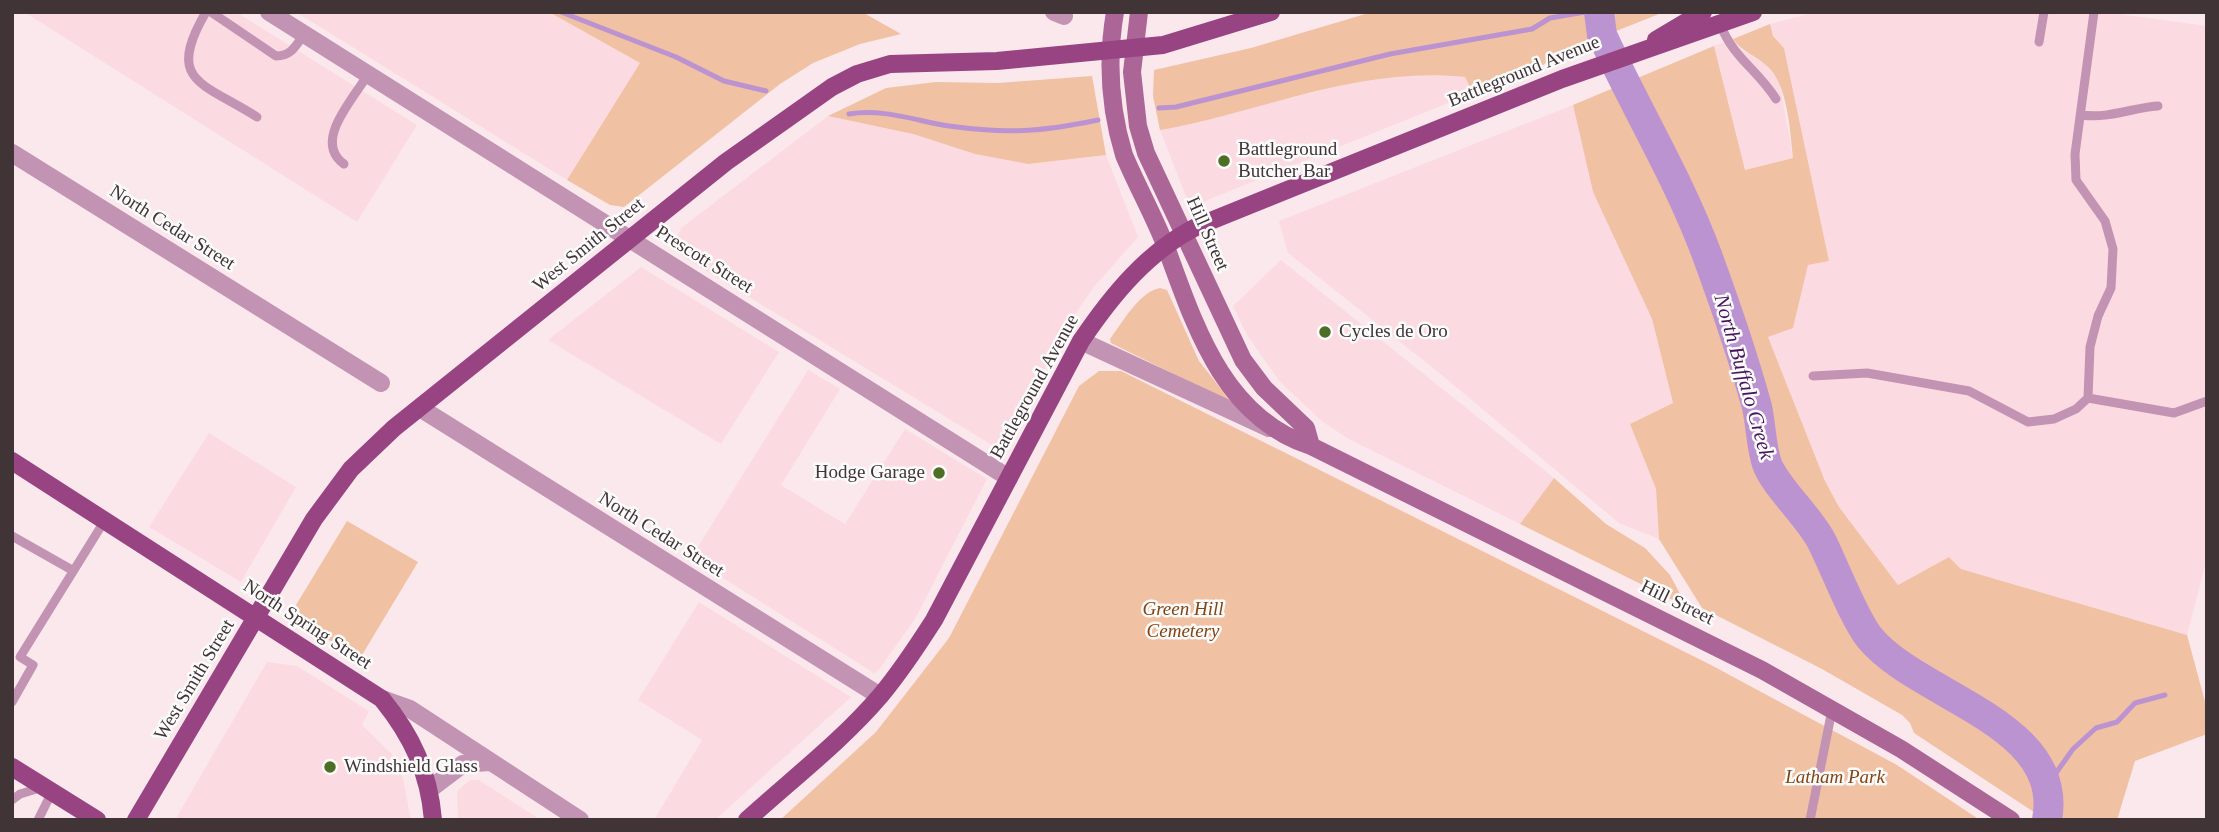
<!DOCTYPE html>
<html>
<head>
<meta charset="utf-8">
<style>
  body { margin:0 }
  #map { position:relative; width:2219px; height:832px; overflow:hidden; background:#fbe8ec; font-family:"Times New Roman",serif }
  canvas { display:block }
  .frame { position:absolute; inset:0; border:14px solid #403437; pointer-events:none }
</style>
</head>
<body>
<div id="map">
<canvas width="2219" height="832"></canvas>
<div class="frame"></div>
</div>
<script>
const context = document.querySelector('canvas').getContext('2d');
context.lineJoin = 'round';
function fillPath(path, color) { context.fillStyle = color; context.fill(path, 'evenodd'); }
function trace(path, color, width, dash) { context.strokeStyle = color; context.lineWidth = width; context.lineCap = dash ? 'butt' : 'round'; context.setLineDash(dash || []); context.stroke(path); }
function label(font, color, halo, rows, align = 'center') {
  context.font = font + ' "Times New Roman",serif'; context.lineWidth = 5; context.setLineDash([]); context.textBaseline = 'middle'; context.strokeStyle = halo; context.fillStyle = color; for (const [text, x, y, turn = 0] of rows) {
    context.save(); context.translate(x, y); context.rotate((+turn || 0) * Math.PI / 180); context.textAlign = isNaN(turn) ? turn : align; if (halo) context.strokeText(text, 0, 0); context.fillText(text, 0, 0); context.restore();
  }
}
const built = new Path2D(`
  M24,12h212l181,113 -60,97z
  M296,12h253l91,51 -73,117z
  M1816,12h288l103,14v532l-20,77 -226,-66 -12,-12 -51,28 -59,-78 -14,-26 -57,-144 25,-9 15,-63 21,-4 -45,-213 -11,-12 -3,-12z
  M1733,39l6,9 27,17 13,15 14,78 -48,12 -31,-124z
  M1424,73l42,4 7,16 -273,110 -13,-4 -27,-69 199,-49z
  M1573,105l20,87 59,127 21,84 -43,21 26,65 3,50 -40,-16 -176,-147 -155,-123 -9,-32z
  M828,116l85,18 62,20 53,10 78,-9 32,82 -45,51 -22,32 -69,128 -2,2 -315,-192 -7,-7 -2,-11 5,-12z
  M1281,260l273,218 -34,46 -173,-86 -24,-16 -43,-40 -33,-47 -14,-29z
  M641,267l138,85 -58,92 -173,-104z
  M808,370l32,19 -59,96 64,39 60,-95 82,50 -72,140 -37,52 -4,2 -183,-115z
  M209,433l87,54 -55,95 -92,-55z
  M699,602l152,95 -136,123h-61l48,-80 -64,-40z
  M267,662l30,4 72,45 -7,14 30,29 11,24 8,42h-236z
  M470,780h9l62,40h-83l-1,-29z`);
const green = new Path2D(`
  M549,12h313l39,22 -41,10 -47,19 -33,21 -156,123 -14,-2 -43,-25 73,-117z
  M1372,12h292l-103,41 -18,12 -70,28 -8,-16c-109,-11 -201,35 -305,53l-7,-34 1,-26 97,-22z
  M1770,24l3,12 11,12 45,213 -21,4 -15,63 -25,9 57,144 14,26 59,78 51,-28 12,12 226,66 20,74v25l-72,27 -18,59h-71l-132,-87 -4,-10 -8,-8 -80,-46 -120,-61 -43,-69 -3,-50 -26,-65 43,-21 -21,-84 -59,-127 -20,-87 141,-59 31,124 48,-12c-3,-27 -5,-74 -26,-92 -12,-11 -25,-14 -34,-27z
  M1092,76l14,79 -78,9 -53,-10 -62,-20 -85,-18 58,-28 50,-6 62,1z
  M1160,288l7,2 32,71 33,42 -121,-60 -1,-4c12,-16 30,-48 50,-51z
  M1099,371h22l590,294 186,100 83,55h-1200l96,-88 73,-94 130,-252z
  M1554,478l52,46 39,24 25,27 17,32 -167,-83z
  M347,521l71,41 -59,98 -54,-36 -9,-19z`);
const stream = new Path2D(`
  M561,12l115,45 48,24 42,10
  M1159,108l17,-1 214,-53 142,-25 18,-11 35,-6
  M849,114c33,-6 68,7 100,12 58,8 92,6 149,-6
  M2050,804l6,-31 17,-24 23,-21 21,-6 18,-19 30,-8`);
const river = new Path2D(`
  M1599,12l3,23c34,74 77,144 105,220 18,49 36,101 50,152 4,18 4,39 10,57 9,24 42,52 55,78 12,24 32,76 47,95 48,60 196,85 178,183`);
const lane = new Path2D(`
  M206,12c-41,70 -4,70 51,105
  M211,12l65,44c15,0 20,-10 28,-22
  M1720,24c14,35 37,45 56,75
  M2039,42l5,-30
  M2081,115c28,4 49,-7 77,-9
  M344,164c-32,-23 10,-65 24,-90
  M1813,376l54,-3 102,18 59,31 26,-3 22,-10 12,-11 2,-51 8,-31 13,-28 2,-39 -8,-28 -29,-41 -1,-26 19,-142
  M2088,398l86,15 33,-12
  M12,536l60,34
  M12,702l21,-37 -13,-8 85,-137
  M12,800l8,-6 23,-7
  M38,820l14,-28
  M1810,820l22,-110`);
const street = new Path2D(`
  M269,12l740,466
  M1054,12l10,4
  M12,153l369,230
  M1081,341l188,87
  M420,408l460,288
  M382,699l28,10 170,111
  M430,789l33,-25 26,-2`);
const secondary = new Path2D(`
  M1115,12c-8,47 -5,97 9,143 13,31 30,61 42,92 29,79 57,170 145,199l451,224 139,79 110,71
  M1139,12l-7,60 6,54 8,27 97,207 21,28 42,40 5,18`);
const primary = new Path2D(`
  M1656,40l47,-28
  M12,461l370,238c30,37 47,73 51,121
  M12,767l85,53
  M136,820l178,-301 37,-50 43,-41 332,-266 106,-75 25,-13 33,-10 107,-3 166,-16 108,-33
  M747,820c45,-41 95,-79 134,-125 20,-24 37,-50 53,-75l147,-279c31,-46 67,-90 117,-115l364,-147 191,-67`);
const markers = [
  [1224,161,7,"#4e6e25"],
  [1325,332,7,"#4e6e25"],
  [939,473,7,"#4e6e25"],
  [330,767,7,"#4e6e25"]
];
const streetNames = [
  ["Battleground Avenue",1524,72,-22],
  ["North Cedar Street",172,228,32],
  ["Hill Street",1207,234,66],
  ["West Smith Street",589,245,-39],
  ["Prescott Street",704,260,32],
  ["Battleground Avenue",1035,387,-61],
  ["North Cedar Street",661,535,32],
  ["Hill Street",1677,603,26],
  ["North Spring Street",307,625,33],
  ["West Smith Street",195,680,-59]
];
const poiNames = [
  ["Battleground",1238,150],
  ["Butcher Bar",1238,172],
  ["Cycles de Oro",1339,332],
  ["Hodge Garage",925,473,"right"],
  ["Windshield Glass",344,767]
];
const parkNames = [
  ["Green Hill",1183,610],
  ["Cemetery",1183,632],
  ["Latham Park",1835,778]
];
const waterNames = [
  ["North Buffalo Creek",1743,377,74]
];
fillPath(built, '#fbdbe1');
fillPath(green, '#f1c1a3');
trace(stream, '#bc93d1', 5);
trace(river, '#bc93d1', 30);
trace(lane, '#c393b3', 9);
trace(street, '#c393b3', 18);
trace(secondary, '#ab6697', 18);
trace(primary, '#984482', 18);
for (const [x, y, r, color] of markers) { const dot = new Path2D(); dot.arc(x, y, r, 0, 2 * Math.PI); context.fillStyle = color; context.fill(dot); trace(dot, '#fbfbfb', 2.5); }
label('19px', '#403437', '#fbfbfb', streetNames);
label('19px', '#403437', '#fbfbfb', poiNames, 'left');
label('italic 19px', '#824412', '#fbfbfb', parkNames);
label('italic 21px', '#48145e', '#fbfbfb', waterNames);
</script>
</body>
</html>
